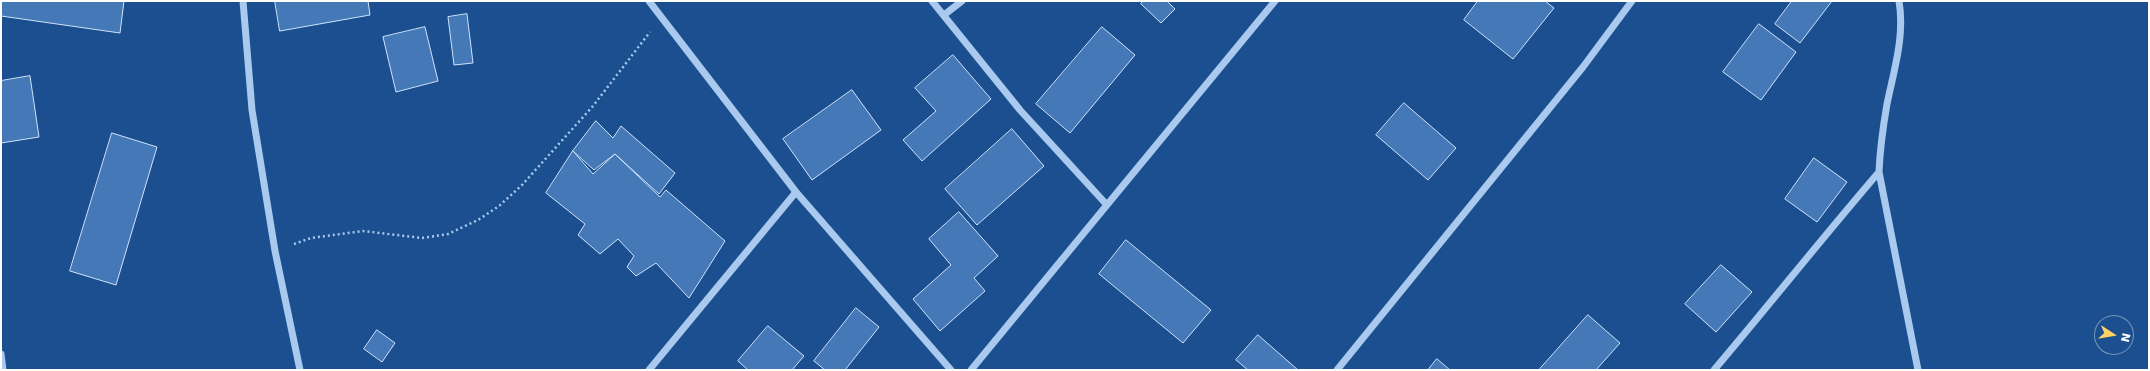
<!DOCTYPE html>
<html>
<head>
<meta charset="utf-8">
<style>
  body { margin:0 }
  #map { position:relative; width:2150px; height:371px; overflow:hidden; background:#1b4f8f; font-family:"DejaVu Sans",sans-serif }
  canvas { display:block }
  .frame { position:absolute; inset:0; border:2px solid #fff; pointer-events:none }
  .north { position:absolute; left:2094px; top:315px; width:40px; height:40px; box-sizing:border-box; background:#1b4f8f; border:1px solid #7695bc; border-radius:50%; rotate:102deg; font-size:11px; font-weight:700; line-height:16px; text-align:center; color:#fff }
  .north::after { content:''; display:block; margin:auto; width:14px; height:18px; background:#ffd166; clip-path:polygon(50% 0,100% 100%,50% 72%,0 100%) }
</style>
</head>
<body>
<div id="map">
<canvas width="2150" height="371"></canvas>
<div class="frame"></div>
<div class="north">N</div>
</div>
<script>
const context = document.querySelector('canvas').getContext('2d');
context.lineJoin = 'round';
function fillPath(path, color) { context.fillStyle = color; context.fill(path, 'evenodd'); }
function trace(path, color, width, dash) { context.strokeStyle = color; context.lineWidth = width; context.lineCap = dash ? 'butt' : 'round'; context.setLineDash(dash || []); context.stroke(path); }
const building = new Path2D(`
  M1,1h123l-4,32 -119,-17z
  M275,1h93l2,14 -90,16z
  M1143,1h24l8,8 -14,14 -20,-19z
  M1478,1h67l9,7 -41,51 -49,-39z
  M1792,1h40l-32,42 -25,-19z
  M467,14l6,49 -19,2 -6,-48z
  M1759,24l37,28 -35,48 -38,-28z
  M425,27l13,54 -42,11 -13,-55z
  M1102,27l33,28 -65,78 -34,-29z
  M953,55l38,44 -69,62 -19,-21 33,-29 -21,-23z
  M30,76l9,61 -38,6v-62z
  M852,90l29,40 -69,50 -29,-41z
  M1404,103l52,45 -28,32 -52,-45z
  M596,121l17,17 8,-12 54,47 -16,21 -44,-40 -21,16 -21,-19z
  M1012,129l32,37 -67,59 -32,-36z
  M112,133l45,14 -41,138 -46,-14z
  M573,151l20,23 22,-20 45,43 6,-7 59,51 -36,57 -33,-35 -20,13 -9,-9 7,-11 -16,-17 -18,15 -22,-19 7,-11 -39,-31z
  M1814,158l33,24 -30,40 -32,-23z
  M959,212l39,44 -24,22 11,13 -45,40 -27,-32 38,-34 -22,-26z
  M1126,240l85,70 -28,33 -84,-69z
  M1721,265l31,27 -36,40 -31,-28z
  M856,308l23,19 -34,43h-20l-11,-9z
  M1588,315l32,28 -24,27h-57z
  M768,326l36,30 -12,14h-44l-10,-9z
  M377,330l18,13 -13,19 -18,-13z
  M1258,335l40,35h-50l-12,-10z
  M1437,359l13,11h-22z`);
const path = new Path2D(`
  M294,244l17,-6 52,-7 59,7 26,-4 30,-14 21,-14 23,-21 71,-79 57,-74`);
const minor = new Path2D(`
  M243,1l9,109 23,141 25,119
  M649,1l147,191 155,178
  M932,1l88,109 87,95
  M1899,1c6,35 -5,69 -12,103 -4,23 -7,45 -8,68l39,198
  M944,15l18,-14
  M1,354l2,16
  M649,370l147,-178
  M971,370l304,-369
  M1337,370l246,-303 49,-66
  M1714,370c56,-66 109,-133 165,-198`);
fillPath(building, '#4478b7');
trace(building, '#cfe3fa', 1);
trace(path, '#a9c9ee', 2.5, [2, 3]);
trace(minor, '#a9c9ee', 7);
</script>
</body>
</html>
